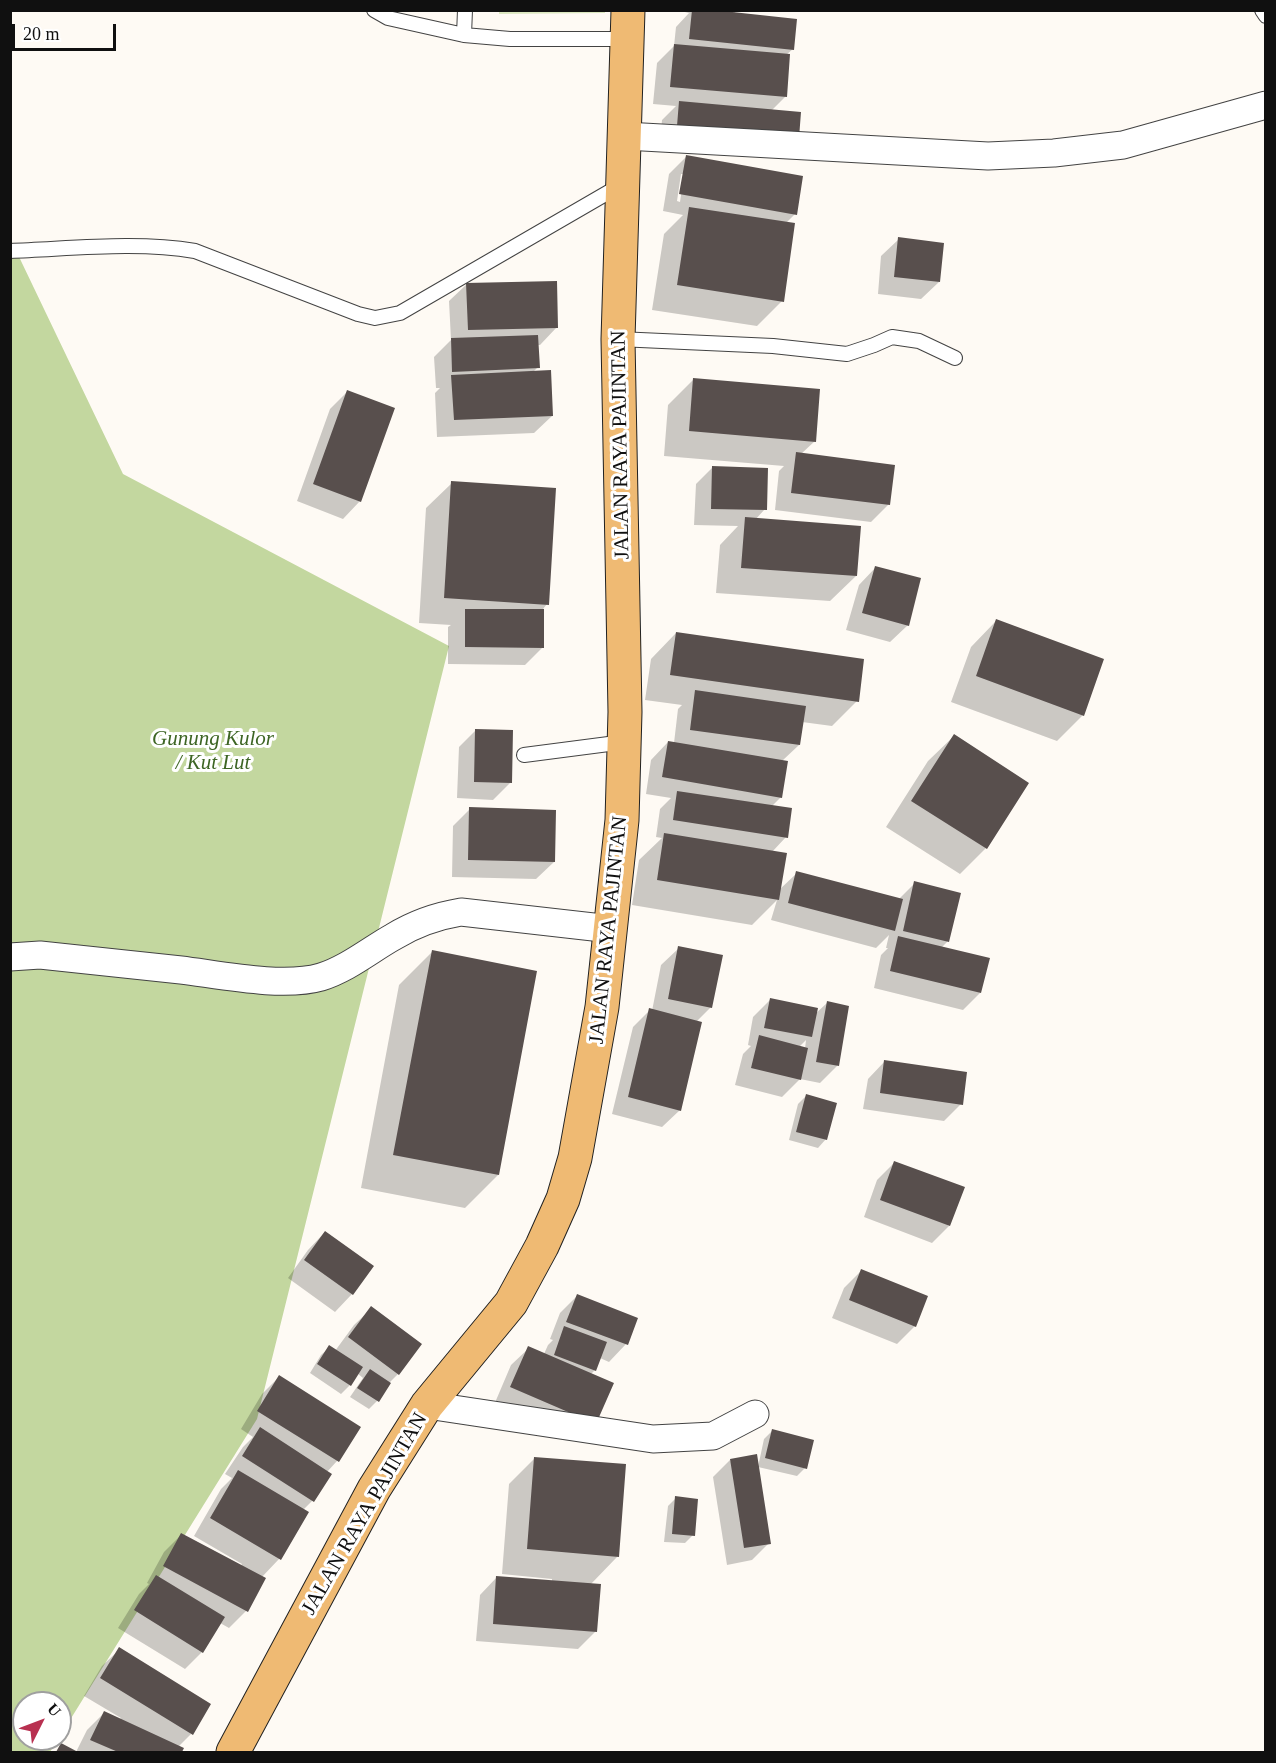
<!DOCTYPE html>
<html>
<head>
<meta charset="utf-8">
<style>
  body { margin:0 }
  #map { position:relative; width:1276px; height:1763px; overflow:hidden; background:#fefaf4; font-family:Georgia,serif }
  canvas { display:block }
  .frame { position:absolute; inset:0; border:12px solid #101010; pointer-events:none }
  .north { position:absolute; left:12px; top:1691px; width:60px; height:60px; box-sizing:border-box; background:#fff; border:2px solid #9f9f9f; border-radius:50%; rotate:48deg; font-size:16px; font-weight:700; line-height:24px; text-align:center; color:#101010 }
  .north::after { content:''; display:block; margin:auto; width:21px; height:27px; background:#b83050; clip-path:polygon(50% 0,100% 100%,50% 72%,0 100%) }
  .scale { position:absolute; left:12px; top:24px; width:104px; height:27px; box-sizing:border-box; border:3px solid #101010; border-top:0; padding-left:8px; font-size:18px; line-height:21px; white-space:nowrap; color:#101010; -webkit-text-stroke:4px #fff; paint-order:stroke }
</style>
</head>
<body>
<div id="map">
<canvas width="1276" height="1763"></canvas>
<div class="frame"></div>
<div class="north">U</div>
<div class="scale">20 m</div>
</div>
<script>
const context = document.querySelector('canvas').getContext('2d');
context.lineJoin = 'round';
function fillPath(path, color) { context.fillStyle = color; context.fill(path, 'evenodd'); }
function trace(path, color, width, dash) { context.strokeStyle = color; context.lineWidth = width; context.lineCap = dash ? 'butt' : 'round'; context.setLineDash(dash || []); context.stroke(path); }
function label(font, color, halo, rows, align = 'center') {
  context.font = font + ' Georgia,serif'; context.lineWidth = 6; context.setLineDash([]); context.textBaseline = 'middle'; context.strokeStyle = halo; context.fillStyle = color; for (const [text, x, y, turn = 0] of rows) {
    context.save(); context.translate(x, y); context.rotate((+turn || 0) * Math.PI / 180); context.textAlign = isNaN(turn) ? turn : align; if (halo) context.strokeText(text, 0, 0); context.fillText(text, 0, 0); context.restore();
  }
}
const green = new Path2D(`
  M605,10v3l-106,1v-4z`);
const forest = new Path2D(`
  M10,238l113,236 326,172 -192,773 -197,317v-33h-36v36h34l-8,13h-40z`);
const shadow = new Path2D(`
  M677,10h60l-3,4 59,35 -7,6 -1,42 -14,14 -111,32 2,-23 14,-14 -23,-2 4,-41 17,-17 2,-19 13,-14z
  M686,157l109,57 -9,9 -4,78 -25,25 -105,-16 12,-76 19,-19 -20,-4 6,-37zM681,174h3l-4,28 -3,-1z
  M899,239l40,43 -18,17 -43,-5 3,-38z
  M467,284l90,43 -17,18h-3l1,22 -5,5 19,44 -18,17 -97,4 -2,-44 5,-5h-4l-2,-31 17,-17 -2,-39z
  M693,380l122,61 -14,13 88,50 -18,18 -96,-12 4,-39 5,-5 -120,-10 4,-51z
  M347,392l13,109 -17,18 -46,-18 33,-92z
  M713,467l52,42 -10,11 101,56 -26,25 -114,-8 4,-48 18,-19 -44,-1 2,-41z
  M452,483l95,121 -4,5v38l-18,18 -77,-1v-37l3,-2 -32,-2 7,-115z
  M876,567l32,58 -18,17 -44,-12 13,-45z
  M996,621l87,94 -26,26 -106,-39 20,-55z
  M676,633l181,68 -25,25 -30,-4 -3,23 -17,16 -1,36 -10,10 15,30 -14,15 7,38 18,-17 101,27 17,-17 44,11 -12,48 -6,6 39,45 -17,17 -89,-22 7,-33 7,-7h-2l3,-13 -13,13 -105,-28 6,-20 -25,25 -120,-20 7,-45 23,-22 -6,-1 4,-28 11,-11 -25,-4 5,-34 17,-18 6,1 4,-34 4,-4 -37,-5 6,-41z
  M476,730l34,53 -17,17 -36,-2 2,-51z
  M954,736l73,47 -41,65 -26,26 -74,-47 42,-66z
  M470,809l84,53 -18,17 -84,-2 1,-51z
  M679,948l32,59 -15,15 -16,88 -18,17 -50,-13 21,-87 17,-17 2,1 9,-46z
  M432,952l66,223 -33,33 -104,-20 38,-203z
  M770,1000l44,15 13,-12 10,63 -17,17 -20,-4 -18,18 -47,-12 8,-31 8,-8 -3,-1 5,-28zM806,1040l-1,9 -6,-2z
  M885,1061l76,43 -17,17 -81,-12 5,-30z
  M806,1096l20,43 -8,9 -29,-8 9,-36z
  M894,1163l55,63 -17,17 -68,-26 13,-37z
  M325,1232l47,34 -20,28 -17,18 -47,-34 20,-28z
  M861,1271l54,55 -18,18 -65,-26 12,-30z
  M577,1296l49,48 -17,18 -9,-4 -5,12 -4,4 4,49 -101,-18 17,-40 18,-17 15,6 4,-9 5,-5 -3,-1 10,-26z
  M372,1308l26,66 -10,10 -11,17 -8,8 -19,-12 13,-19 -6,-5 -7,12 -9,9 -31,-21 11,-18 9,-8 5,4 19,-26z
  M279,1377l80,50 -22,34 -10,11 3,2 -18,27 -9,9 4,2 -28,47 -18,19 -15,33 -17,17 -9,-5 -18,29 -17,17 -67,-41 21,-34 10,-10 -2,-1 17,-31 17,-17 59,32 2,-3 -48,-28 27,-47 11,-11 -7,-4 18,-27 10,-10 -12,-8 21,-35z
  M773,1430l32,38 -8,8 -39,-9 6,-28z
  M535,1458l82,99 -27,28 5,47 -17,17 -102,-8 4,-46 17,-18 55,5v-3l-50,-5 7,-90z
  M730,1460l39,83 -17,17 -25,5 -14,-88z
  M676,1498l17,37 -8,8 -21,-1 4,-36z
  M120,1649l71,85 -13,13 4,2 -1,3h-105l11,-22 17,-17 15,7 2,-2 -37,-22 18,-30z`);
const building = new Path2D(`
  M692,10h22l83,9 -3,31 -105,-11z
  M674,44l116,10 -3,43 -117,-10z
  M679,101l122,11 -2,26 -122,-12z
  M686,155l117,21 -6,39 -118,-21z
  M689,207l106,16 -11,79 -107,-17z
  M898,237l46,6 -4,39 -46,-5z
  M557,281l1,47 -90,2 -2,-47z
  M538,335l2,33 -88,4 -1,-34z
  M551,370l2,46 -99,4 -3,-45z
  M693,378l127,11 -4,53 -127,-11z
  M347,390l48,18 -34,94 -48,-18z
  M796,452l99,13 -5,40 -99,-12z
  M712,466l56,2 -1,42 -56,-1z
  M451,481l105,7 -7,117 -105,-7z
  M745,517l116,9 -4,50 -116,-8z
  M875,566l46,12 -12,48 -47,-13z
  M465,609h79v39l-79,-1z
  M996,619l108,40 -20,57 -108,-40z
  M676,632l188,27 -5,43 -189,-27z
  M695,690l111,16 -6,39 -110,-15z
  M475,729l38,1 -1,53 -38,-1z
  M954,734l75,49 -42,66 -76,-48z
  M668,741l120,20 -6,37 -120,-21z
  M677,791l115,17 -4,30 -115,-18z
  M469,807l87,3 -1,52 -87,-2z
  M664,833l123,20 -8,47 -122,-20z
  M796,871l107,28 -8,32 -107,-28z
  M914,881l47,12 -12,49 -46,-11z
  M898,936l92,22 -9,35 -91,-22z
  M678,946l45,9 -11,53 -44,-9z
  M432,950l105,21 -38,204 -106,-20z
  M770,998l48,10 -6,29 -48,-9z
  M827,1001l22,5 -10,60 -23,-4z
  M649,1008l53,14 -21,89 -53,-14z
  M759,1035l49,13 -7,32 -50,-12z
  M884,1060l83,12 -4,33 -83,-12z
  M806,1094l31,9 -10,37 -31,-8z
  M894,1161l71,26 -15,39 -70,-26z
  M325,1231l49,35 -21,29 -49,-35z
  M861,1269l67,27 -12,31 -67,-27z
  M577,1294l61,24 -10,27 -62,-23z
  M371,1306l51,38 -23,31 -51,-38z
  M564,1326l43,16 -11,29 -42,-16z
  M329,1345l34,22 -12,19 -34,-22z
  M528,1346l86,37 -18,41 -86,-37z
  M370,1369l21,14 -12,19 -22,-14z
  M279,1375l82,52 -22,35 -82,-51z
  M260,1427l72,47 -18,28 -72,-46z
  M772,1429l42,11 -7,29 -42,-11z
  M757,1454l14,90 -27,4 -14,-89z
  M534,1457l92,7 -7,93 -92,-8z
  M238,1470l71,42 -28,48 -71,-42z
  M675,1496l23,3 -3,37 -23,-2z
  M181,1533l85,45 -18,34 -85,-46z
  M156,1575l69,42 -22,36 -69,-43z
  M496,1576l105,8 -4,48 -104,-8z
  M119,1647l92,57 -18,31 -93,-57z
  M104,1711l80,37 -2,4h-64l-28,-12z
  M61,1743l17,9h-22z`);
const lane = new Path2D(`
  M374,10l14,8 76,17
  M465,10l-1,25 46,4h117
  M1262,10l4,6
  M10,251c60,-2 126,-10 185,0l163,63 17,4 25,-5 221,-128
  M618,339l155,7 74,8 27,-9 18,-8 27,4 36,17
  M524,755l100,-13`);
const street = new Path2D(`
  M625,136l363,20 66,-3 69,-8 143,-40
  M10,957l30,-2c47,5 94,10 141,15 40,5 102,18 140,7 26,-8 49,-27 72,-40 21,-13 44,-21 68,-25l150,17
  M427,1405l226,34 60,-3 42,-22`);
const primary = new Path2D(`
  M233,1752l141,-263 53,-84 84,-102 31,-57 21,-47 12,-41 27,-151 20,-187 3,-108 -7,-373 10,-329`);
const streetNames = [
  ["JALAN RAYA PAJINTAN",621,445,-91],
  ["JALAN RAYA PAJINTAN",609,930,-84],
  ["JALAN RAYA PAJINTAN",365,1514,-60]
];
const parkNames = [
  ["Gunung Kulor",213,739],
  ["/ Kut Lut",213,763]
];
fillPath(green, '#dbe7bf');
fillPath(forest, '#c3d79f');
fillPath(shadow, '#0003');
fillPath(building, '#584f4d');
trace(lane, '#434343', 16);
trace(street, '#434343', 29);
trace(primary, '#212121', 35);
trace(lane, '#fff', 14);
trace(street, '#fff', 27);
trace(primary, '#efba73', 33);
label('21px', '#101010', '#fff', streetNames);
label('italic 21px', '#3d6524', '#fff', parkNames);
</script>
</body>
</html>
